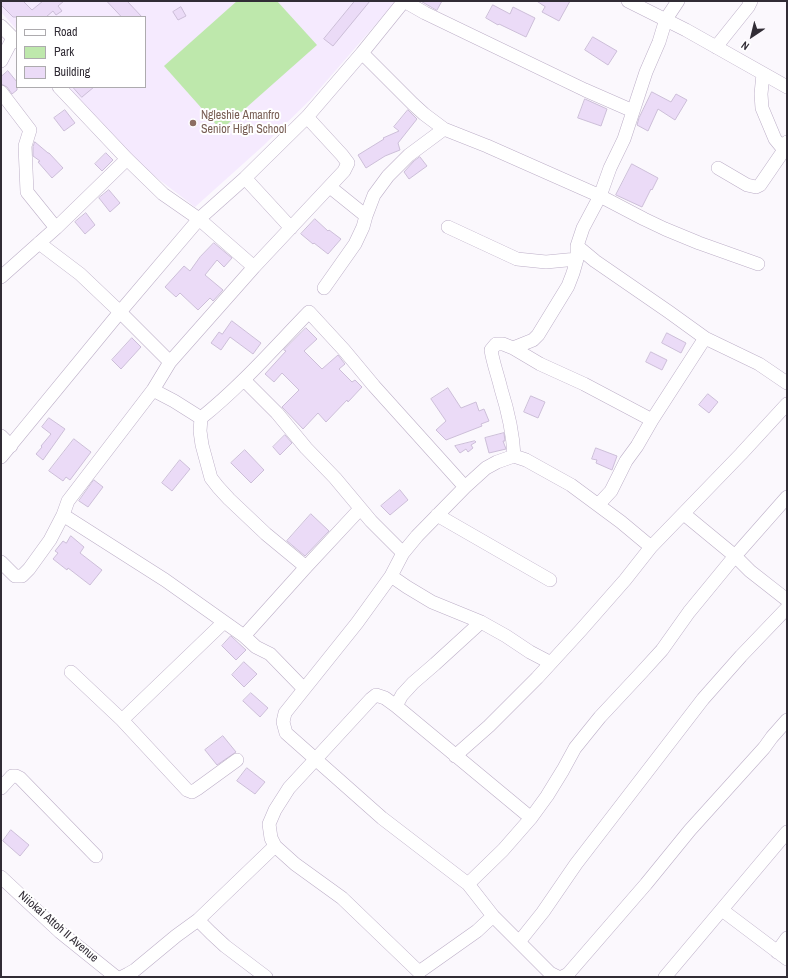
<!DOCTYPE html>
<html>
<head>
<meta charset="utf-8">
<style>
  body { margin:0 }
  #map { position:relative; width:788px; height:978px; overflow:hidden; background:#fbf8fd; font-family:"Archivo Narrow",sans-serif }
  canvas { display:block }
  .frame { position:absolute; inset:0; border:2px solid #312c35; pointer-events:none }
  .legend { position:absolute; left:16px; top:16px; width:130px; height:72px; box-sizing:border-box; background:#fff; border:1px solid #adabae; margin:0; padding:5px 7px; list-style:none; font-size:12px; color:#312c35 }
  .legend li { display:flex; align-items:center; gap:8px; height:20px }
  .legend b { width:20px; border:1px solid #adabae }
  .north { position:absolute; left:732px; top:16px; width:40px; height:40px; -webkit-text-stroke:3px #fff; paint-order:stroke; rotate:215deg; font-size:11px; font-weight:700; line-height:16px; text-align:center; color:#312c35 }
  .north::after { content:''; display:block; margin:auto; width:14px; height:18px; background:#312c35; clip-path:polygon(50% 0,100% 100%,50% 72%,0 100%) }
</style>
</head>
<body>
<div id="map">
<canvas width="788" height="978"></canvas>
<div class="frame"></div>
<ul class="legend">
<li><b style="height:5px;background:#fff"></b>Road</li>
<li><b style="height:11px;background:#bee8ac"></b>Park</li>
<li><b style="height:11px;background:#ebdbf7"></b>Building</li>
</ul>
<div class="north">N</div>
</div>
<script>
const context = document.querySelector('canvas').getContext('2d');
context.lineJoin = 'round';
function fillPath(path, color) { context.fillStyle = color; context.fill(path, 'evenodd'); }
function trace(path, color, width, dash) { context.strokeStyle = color; context.lineWidth = width; context.lineCap = dash ? 'butt' : 'round'; context.setLineDash(dash || []); context.stroke(path); }
function label(font, color, halo, rows, align = 'center') {
  context.font = font + ' "Archivo Narrow",sans-serif'; context.lineWidth = 4; context.setLineDash([]); context.textBaseline = 'middle'; context.strokeStyle = halo; context.fillStyle = color; for (const [text, x, y, turn = 0] of rows) {
    context.save(); context.translate(x, y); context.rotate((+turn || 0) * Math.PI / 180); context.textAlign = isNaN(turn) ? turn : align; if (halo) context.strokeText(text, 0, 0); context.fillText(text, 0, 0); context.restore();
  }
}
const built = new Path2D(`
  M1,1h395l-86,99 -47,46 -68,61 -63,-48 -64,-72h77v-70h-128v13l-16,-18z`);
const green = new Path2D(`
  M237,1h40l40,44 -96,85 -57,-64z`);
const building = new Path2D(`
  M1,1h22l9,9 11,-9h21l-6,5 4,5 -6,4 -3,-4 -7,6h-33l-12,-12z
  M107,1h20l15,16h-20z
  M355,1h15l-37,45 -9,-7z
  M421,1h21l-5,9z
  M537,1h33l-11,20 -17,-9 3,-5z
  M493,5l17,9 3,-7 22,11 -9,19 -27,-13 -1,1 -12,-7z
  M181,7l5,9 -8,4 -5,-8z
  M593,37l24,14 -9,14 -23,-15z
  M8,71l9,11v8l-5,4 -5,-7 -6,-3v-7z
  M73,87h21l-12,10z
  M652,92l19,10 5,-8 11,6 -12,20 -17,-11 -10,22 -11,-6 2,-7z
  M585,99l22,10 -6,17 -23,-8z
  M65,110l10,13 -11,8 -10,-13z
  M408,110l9,9 -19,24 2,7 -15,6 -19,12 -8,-13 26,-16 -1,-1 16,-7 -5,-4z
  M35,142l13,11h1l14,15 -11,10 -14,-16 2,-1 -7,-5v-9z
  M106,153l7,7 -11,11 -7,-7z
  M420,157l7,9 -18,13 -5,-7 10,-11z
  M632,164l26,14 -6,12 -1,-1 -9,18 -26,-12z
  M109,190l11,13 -10,9 -11,-14z
  M86,213l9,12 -10,9 -10,-12z
  M315,219l13,12 1,-1 12,9 -13,15 -14,-11 -1,1 -12,-10z
  M214,243l18,15 -8,9 -7,-7 -12,15 18,15 -10,11 -3,-3 -12,12 -18,-17 -4,4 -11,-10 19,-21 6,5 10,-14z
  M232,321l29,22 -8,11 -23,-17 -9,13 -10,-7 8,-11 3,2z
  M306,328l11,11 -13,12 18,18 16,-14 7,9 -6,5 13,13 3,-2 7,7 -14,15 -1,-2 -21,22 -8,-9 -15,16 -21,-22 17,-17 -17,-17 -8,9 -9,-8 21,-23 -2,-1z
  M667,333l19,10 -5,10 -19,-10z
  M132,338l9,9 -20,22 -9,-9z
  M651,352l16,8 -5,10 -16,-8z
  M448,388l13,20 15,-6 3,9 5,-2 5,12 -8,3 1,2 -36,14 -10,-10 10,-9 -15,-22z
  M708,394l10,8 -9,11 -10,-8z
  M531,396l14,6 -7,16 -14,-6z
  M49,418l16,11 -22,31 -7,-6 6,-7 -1,-1 10,-12 -9,-7z
  M504,433l1,8h-2l3,8 -17,4 -4,-15z
  M285,435l7,8 -12,12 -7,-8z
  M74,439l17,13 -21,28 -4,-3 -3,4 -14,-10z
  M475,441l1,1 -5,3 2,3 -5,4 -2,-3 -6,4 -5,-7z
  M596,448l21,8 -5,14 -16,-7 1,-3 -5,-1z
  M245,450l19,20 -13,13 -20,-20z
  M180,460l10,9 -18,22 -10,-8z
  M94,480l9,7 -15,20 -9,-6z
  M400,490l8,10 -18,15 -9,-9z
  M311,514l18,17 -24,25 -18,-15z
  M71,536l13,11 -4,6 22,17 -12,15 -22,-17 -1,2 -14,-11 5,-6 -3,-2 8,-10 3,2z
  M231,636l15,14 -10,10 -14,-14z
  M244,662l13,12 -13,13 -12,-12z
  M251,693l17,15 -8,9 -17,-16z
  M223,736l13,16 -19,13 -12,-15z
  M247,768l18,14 -10,12 -18,-13z
  M11,830l18,15 -9,11 -17,-15z`);
const minor = new Path2D(`
  M404,1l21,12 160,77 48,21
  M628,1l58,29 101,57
  M1,26l16,16
  M716,47l32,-40 3,-6
  M362,53l51,51 11,10 20,15 43,17 113,50 44,23 21,10 34,14 59,21
  M1,61l12,-23
  M763,74l-2,20 1,14 13,31 9,11 3,2
  M59,87l68,72 36,35 36,25 55,48
  M1,92l29,38 -5,16 2,46 29,36
  M718,168l29,17 9,2 4,-2 24,-35 3,-8
  M245,178l46,50
  M330,187l36,29
  M448,227l69,32 29,3 31,-3
  M39,243l41,31 40,38 50,50
  M577,246l18,15 74,51 36,26 54,26 28,19
  M1,277l55,-49 71,-69
  M324,288l31,-44 8,-17 3,-11 8,-21 14,-19 21,-21 35,-26
  M513,348l20,-8 5,-5 30,-49 5,-13 4,-14v-13l6,-18 17,-32 10,-28 14,-29 22,-67 13,-30 7,-23 12,-18
  M244,380l33,33 29,35 29,30 36,43 32,32
  M153,390l21,11 27,17c40,-32 73,-70 108,-106l35,38 30,36 91,101
  M201,418l-1,13 2,14 9,33 7,9 11,12 37,35 40,33
  M1,436l10,10
  M514,456c-1,-22 -6,-45 -13,-67 -3,-13 -8,-26 -10,-39l5,-6h7l10,4 27,16 44,20 68,36
  M1,457l119,-145 79,-93 46,-41 62,-61 55,-64 42,-52
  M598,505l13,-14 15,-30 11,-15 15,-26 53,-82
  M684,514l51,42 15,15 37,29
  M63,515l102,65 79,56 12,11 14,7 34,35
  M437,515l113,65
  M1,562l14,14h7l7,-7 21,-29 13,-25 5,-14 85,-111 17,-28 84,-95 90,-96 4,-8 -6,-8 -35,-38
  M391,576l16,11 25,15 49,20 25,14 24,16 21,11
  M244,636l62,-69 54,-58
  M71,672l51,48 65,70 5,2 5,-3 40,-29
  M396,706l6,-11 11,-12 22,-19 46,-42
  M122,720l102,-98
  M455,756l34,-30 48,-48 44,-48 44,-50 26,-33 90,-93 46,-50
  M1,788l11,-12h4l4,2 76,78
  M1,877l59,55 56,45
  M468,884l35,-34 28,-32 16,-22 16,-26 12,-22 25,-31 42,-45 20,-22 27,-38 46,-56 52,-59
  M722,910l65,49
  M493,916l-16,15 -58,41 -77,-74 -47,-34 -20,-18 -4,-8 -2,-14 6,-14 14,-22 82,-89 5,-4 9,3 11,8 135,112
  M198,920l13,13 14,13 41,31
  M519,942l24,-30 33,-48 127,-165 38,-43 46,-48
  M777,952l10,-14
  M122,977l6,-3 7,-4 41,-34 22,-16 77,-74
  M558,977l-8,-4 -57,-57 -25,-32 -86,-66 -96,-85 -3,-11 2,-9 72,-90 34,-47 12,-23 14,-17 48,-49 21,-19 11,-6 17,-6 12,4 45,25 50,37 30,25
  M562,977l6,-3 78,-90 44,-54 74,-82 8,-11 15,-17
  M665,977l122,-145`);
const markers = [
  [193,123,4,"#8d6e63"]
];
const educationNames = [
  ["Ngleshie Amanfro",201,116],
  ["Senior High School",201,130]
];
const streetNames = [
  ["Niiokai Attoh II Avenue",58,927,41]
];
fillPath(built, '#f5eafe');
fillPath(green, '#bee8ac');
fillPath(building, '#ebdbf7');
trace(building, '#ccbed8', 1);
trace(minor, '#bcaec7', 14);
trace(minor, '#fff', 13);
for (const [x, y, r, color] of markers) { const dot = new Path2D(); dot.arc(x, y, r, 0, 2 * Math.PI); context.fillStyle = color; context.fill(dot); trace(dot, '#fff', 1.5); }
label('12px', '#785e54', '#fff', educationNames, 'left');
label('12px', '#312c35', '#fff', streetNames);
</script>
</body>
</html>
